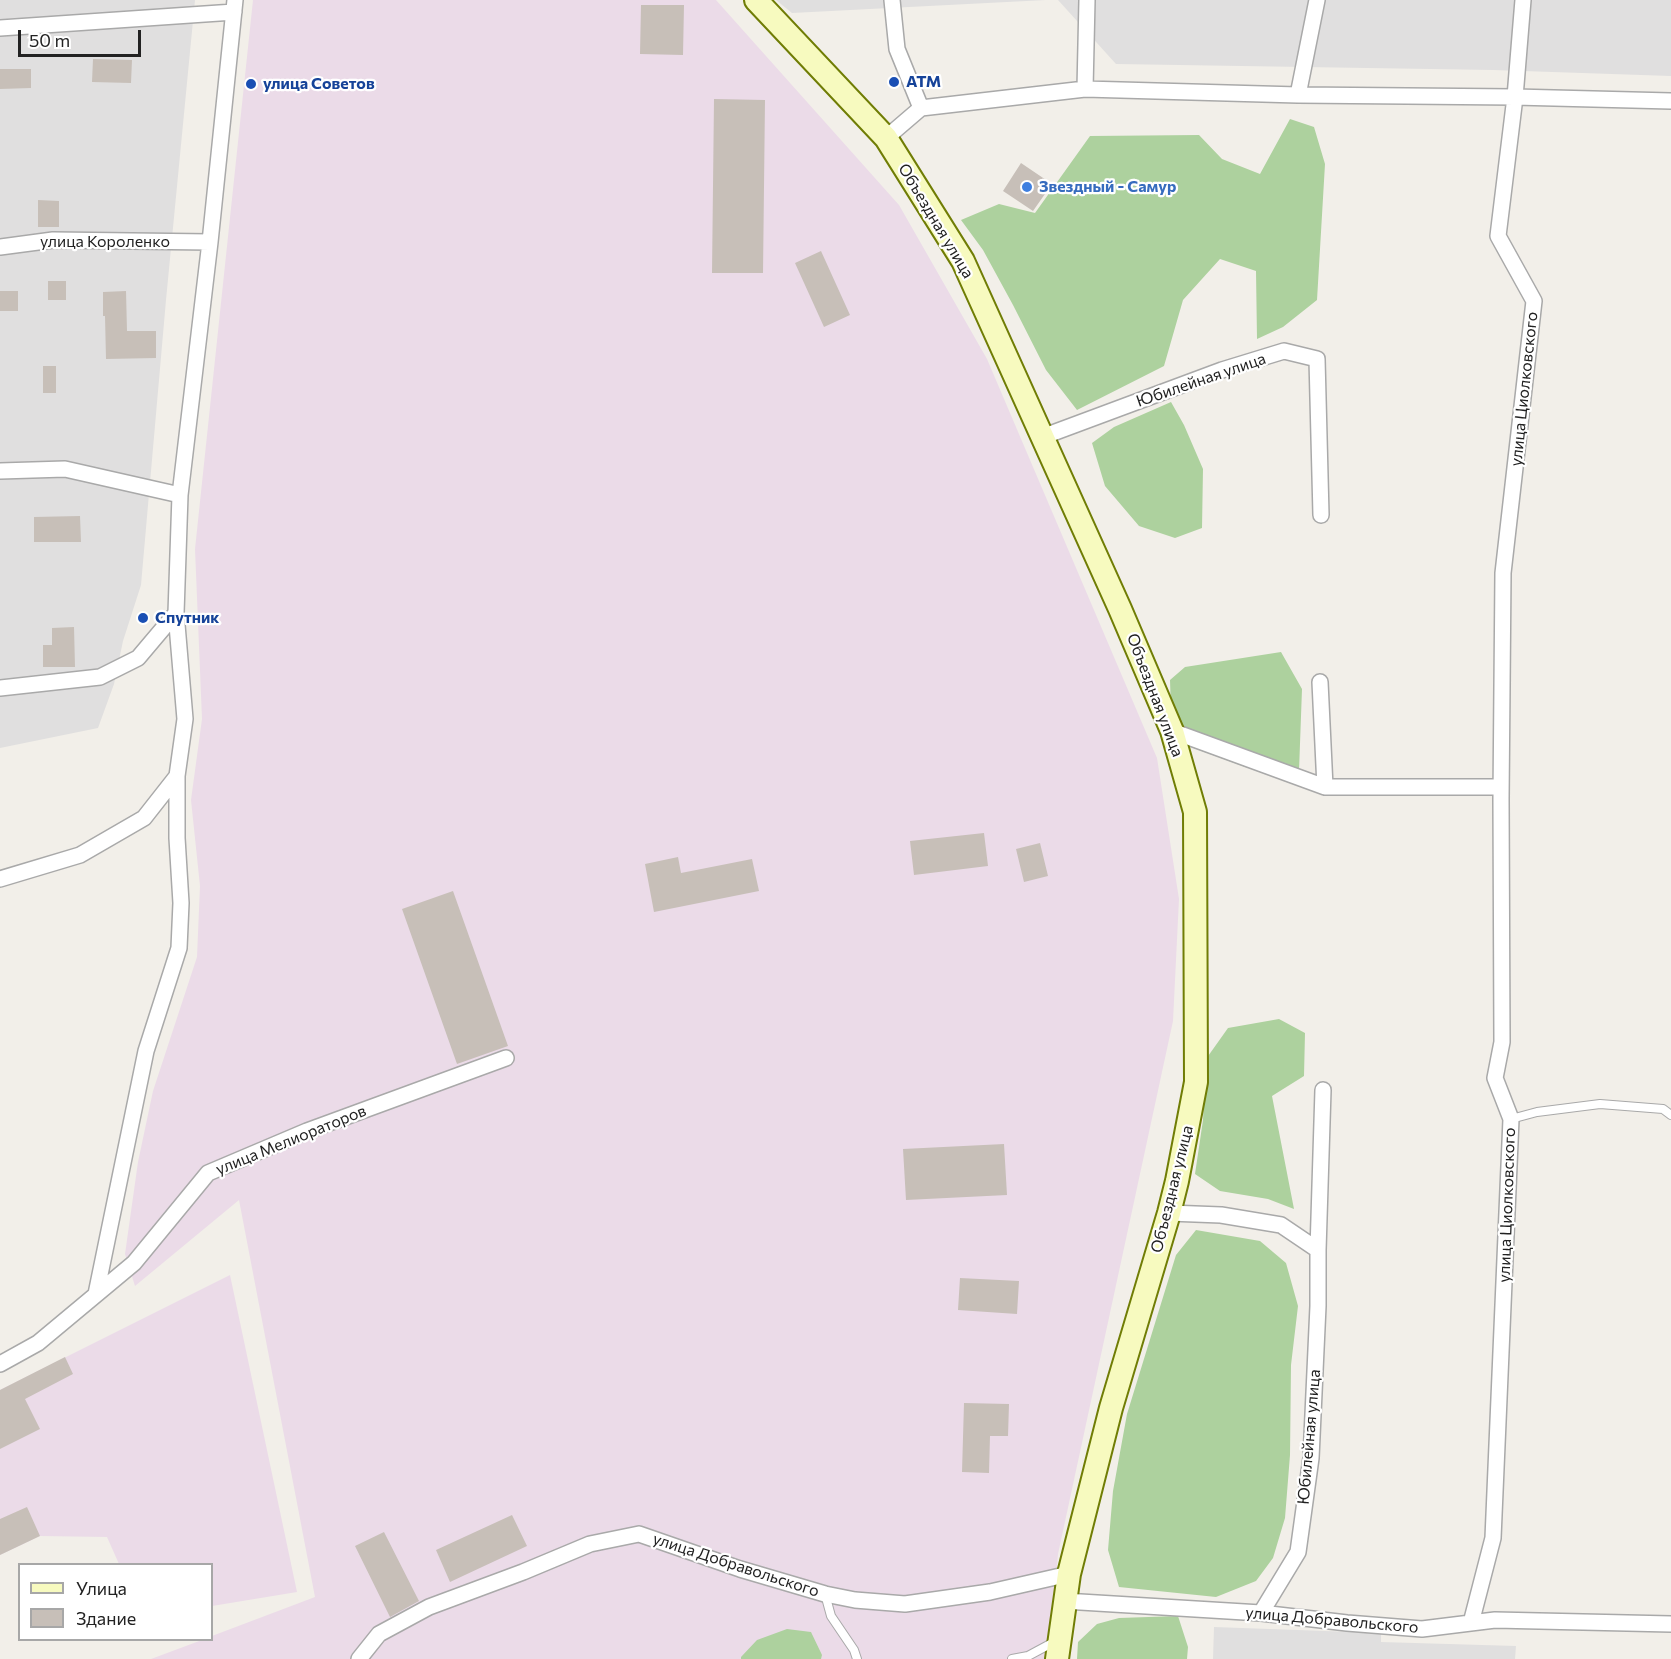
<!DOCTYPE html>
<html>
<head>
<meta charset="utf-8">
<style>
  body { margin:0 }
  #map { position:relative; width:1671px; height:1659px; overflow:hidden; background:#f2efe9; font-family:Commissioner,sans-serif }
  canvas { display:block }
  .legend { position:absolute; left:18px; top:1563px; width:195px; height:78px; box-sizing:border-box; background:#fff; border:2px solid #a7a7a7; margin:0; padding:8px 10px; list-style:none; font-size:18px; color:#222 }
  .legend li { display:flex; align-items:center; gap:12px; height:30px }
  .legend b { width:30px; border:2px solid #a7a7a7 }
  .scale { position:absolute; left:18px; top:30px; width:123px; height:27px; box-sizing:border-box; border:3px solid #222; border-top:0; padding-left:8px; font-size:18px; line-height:21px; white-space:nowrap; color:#222; -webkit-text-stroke:4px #fff; paint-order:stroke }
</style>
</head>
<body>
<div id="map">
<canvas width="1671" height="1659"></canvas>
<ul class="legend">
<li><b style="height:8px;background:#f7fabf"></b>Улица</li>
<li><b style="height:16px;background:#c7bfb8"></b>Здание</li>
</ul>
<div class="scale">50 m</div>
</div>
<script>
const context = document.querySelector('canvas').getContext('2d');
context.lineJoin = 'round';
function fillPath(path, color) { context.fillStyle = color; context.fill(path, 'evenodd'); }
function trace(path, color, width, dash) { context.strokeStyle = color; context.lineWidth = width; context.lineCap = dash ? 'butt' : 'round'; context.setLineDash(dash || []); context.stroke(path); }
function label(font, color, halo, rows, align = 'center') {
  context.font = font + ' Commissioner,sans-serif'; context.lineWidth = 4.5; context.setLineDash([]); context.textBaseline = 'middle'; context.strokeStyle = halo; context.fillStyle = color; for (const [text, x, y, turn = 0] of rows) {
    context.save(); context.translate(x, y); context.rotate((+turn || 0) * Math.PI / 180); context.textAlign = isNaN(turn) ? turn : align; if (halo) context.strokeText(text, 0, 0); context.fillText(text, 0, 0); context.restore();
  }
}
const residential = new Path2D(`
  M0,0h195l-29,300 -25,285 -18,56 -9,43 -16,44 -98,20z
  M776,0h270l-254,13z
  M1058,0h613v76l-178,-6 -377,-6z
  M1214,1627l167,6v9l135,4 -1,13h-302z`);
const industrial = new Path2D(`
  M253,0h463l183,205 88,154 170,399 22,141 -6,122 -115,533 -10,105h-897l51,-19h10v-4l103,-39 -76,-397 -104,86 -10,-32 13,-92 15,-71 44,-134 3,-71 -9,-86 11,-81 -7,-170z
  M230,1275l67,317 -85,14v-42h-93l-12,-27 -67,-1 -40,19v-165z`);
const forest = new Path2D(`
  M1290,119l24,8 11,37 -8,136 -34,27 -26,12 -1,-68 -36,-12 -37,41 -19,66 -87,44 -31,-40 -33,-65 -30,-55 -22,-30 38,-16 36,9 55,-77 109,-1 23,24 38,15z
  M1171,402l13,23 19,44 -1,59 -27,10 -36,-12 -34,-40 -13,-43 22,-16z
  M1281,652l21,37 -3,82 -51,-3 -57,-21 -20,-37 -1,-30 15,-13z
  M1279,1019l26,14 -1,43 -32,20 22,113 -26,-10 -48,-8 -25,-17 8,-54 3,-61 22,-31z
  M1196,1230l64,11 26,22 12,43 -7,59 -1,90 -5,63 -12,40 -17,23 -40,16 -97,-10 -11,-37 5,-59 14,-77 49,-159z
  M1178,1616l10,31 -1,12h-110l1,-17 19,-18 22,-6z
  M787,1629l24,3 11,23 -1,4h-80v-2l16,-17z`);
const building = new Path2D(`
  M641,5h43l-1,50 -43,-1z
  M93,59l39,1 -1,23 -39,-1z
  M0,69h31v19l-31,1z
  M714,99l51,1 -2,173h-51z
  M1021,163l31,21 -19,27 -30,-20z
  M38,200l21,1v26h-21z
  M821,251l29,64 -26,12 -29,-64z
  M48,281h18v19h-18z
  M0,291h18v20h-18z
  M126,291l1,40h29v27l-50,1 -1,-43h-2v-24z
  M43,366h13v27h-13z
  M80,516l1,26h-47v-25z
  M74,627l1,40h-32v-22h9v-17z
  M984,833l4,33 -74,9 -4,-34z
  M1040,843l8,33 -24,6 -8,-33z
  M678,857l3,16 71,-14 7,32 -105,21 -9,-48z
  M453,891l55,155 -51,18 -55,-155z
  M1004,1144l3,51 -101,5 -3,-51z
  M960,1278l59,3 -2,33 -59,-4z
  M65,1357l8,17 -48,25 15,30 -40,20v-59z
  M964,1403l45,1 -1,32h-18l-1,37 -27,-1z
  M27,1507l13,29 -40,19v-36z
  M512,1515l15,31 -77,36 -14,-32z
  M384,1532l35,69 -29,16 -35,-71z`);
const service = new Path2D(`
  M1511,1119l26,-7 63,-8 63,5 8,6
  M825,1594l6,22 23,34 3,9
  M1012,1659l16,-3 26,-14`);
const minor = new Path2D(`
  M892,0l5,49 24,59
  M0,28l234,-16
  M1085,89l2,-89
  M1298,95l19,-95
  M886,138l35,-30 164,-19 213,6 217,2 156,4
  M0,247l53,-7 157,2
  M1042,437l180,-67 62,-19 33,8 4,156
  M0,471l65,-2 115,26
  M1320,682l5,105
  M0,688l100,-11 38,-19 38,-45
  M1172,731l153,56h176
  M0,879l80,-24 64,-37 33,-42 8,-57 -9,-106 4,-118 30,-253 25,-242
  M1169,1213l52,2 60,10 37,25v56l-7,152 -13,94 -37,61
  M1318,1250l5,-160
  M96,1294l50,-243 33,-103 2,-45 -4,-65v-62
  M0,1364l38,-21 96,-80 74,-90 99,-42 199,-73
  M1064,1601l197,12 86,10 75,6 73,-9 176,4
  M1471,1623l22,-85 18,-419 -16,-41 7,-36 -1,-243 2,-226 31,-272 -36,-65 17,-139 8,-97
  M359,1659l20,-25 50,-27 94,-35 67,-28 49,-10 101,35 85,25 30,6 50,4 85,-12 79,-18`);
const secondary = new Path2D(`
  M756,0l130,138 77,123 157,348 52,122 23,81 1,270 -19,99 -8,32 -58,195 -42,166 -12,85`);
const markers = [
  [894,82,6,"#1a4fb4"],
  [251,84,6,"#1a4fb4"],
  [1027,187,6,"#3f7fe0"],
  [143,618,6,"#1a4fb4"]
];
const transitNames = [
  ["АТМ",906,82],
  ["улица Советов",263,84],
  ["Спутник",155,618]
];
const shopNames = [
  ["Звездный - Самур",1039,187]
];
const streetNames = [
  ["Объездная улица",936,221,59],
  ["улица Короленко",105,242],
  ["Юбилейная улица",1201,380,-19],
  ["улица Циолковского",1524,389,-84],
  ["Объездная улица",1155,695,69],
  ["улица Мелиораторов",291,1140,-22],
  ["Объездная улица",1172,1189,-76],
  ["улица Циолковского",1507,1205,-88],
  ["Юбилейная улица",1309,1437,-85],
  ["улица Добравольского",736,1565,18],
  ["улица Добравольского",1332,1620,5]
];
fillPath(residential, '#e0dfdf');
fillPath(industrial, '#ebdbe8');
fillPath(forest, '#add19e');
fillPath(building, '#c7bfb8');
trace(service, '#a9a9a9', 10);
trace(minor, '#a9a9a9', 18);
trace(secondary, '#707d05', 26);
trace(service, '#fff', 8);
trace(minor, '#fff', 15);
trace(secondary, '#f7fabf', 22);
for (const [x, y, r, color] of markers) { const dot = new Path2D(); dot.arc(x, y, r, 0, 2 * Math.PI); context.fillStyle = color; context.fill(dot); trace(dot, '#fff', 2); }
label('bold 16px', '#164399', '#fff', transitNames, 'left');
label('bold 16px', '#366cbe', '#fff', shopNames, 'left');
label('16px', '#222', '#fff', streetNames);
</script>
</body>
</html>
